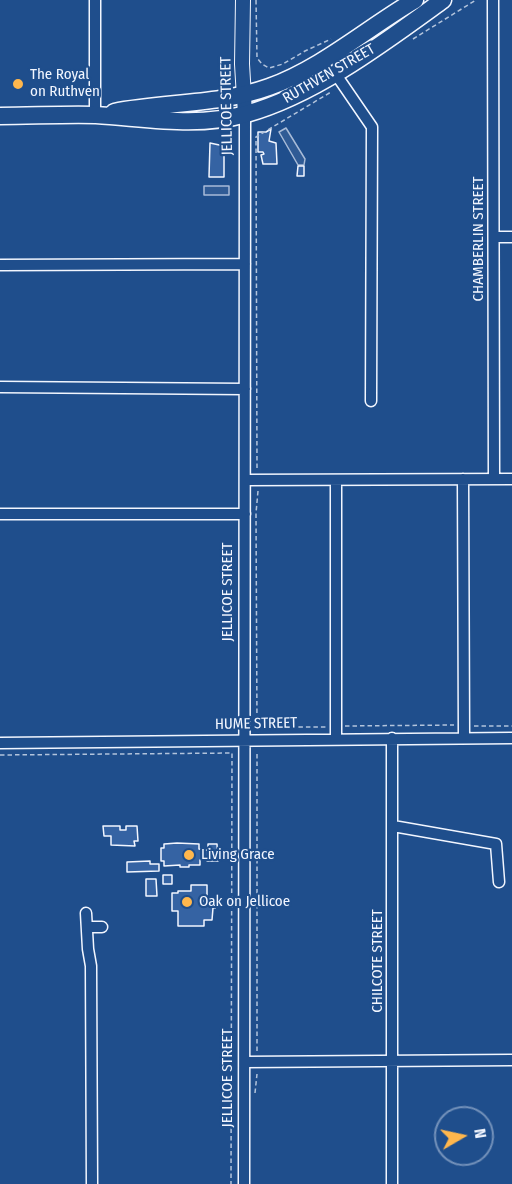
<!DOCTYPE html>
<html>
<head>
<meta charset="utf-8">
<style>
  body { margin:0 }
  #map { position:relative; width:512px; height:1184px; overflow:hidden; background:#1f4e8c; font-family:"Fira Sans Condensed",sans-serif }
  canvas { display:block }
  .north { position:absolute; left:434px; top:1106px; width:60px; height:60px; box-sizing:border-box; background:#1f4e8c; border:2px solid #7391ba; border-radius:50%; rotate:81deg; font-size:16px; font-weight:700; line-height:24px; text-align:center; color:#f2f6ff }
  .north::after { content:''; display:block; margin:auto; width:21px; height:27px; background:#ffb74d; clip-path:polygon(50% 0,100% 100%,50% 72%,0 100%) }
</style>
</head>
<body>
<div id="map">
<canvas width="512" height="1184"></canvas>
<div class="north">N</div>
</div>
<script>
const context = document.querySelector('canvas').getContext('2d');
context.lineJoin = 'round';
function fillPath(path, color) { context.fillStyle = color; context.fill(path, 'evenodd'); }
function trace(path, color, width, dash) { context.strokeStyle = color; context.lineWidth = width; context.lineCap = dash ? 'butt' : 'round'; context.setLineDash(dash || []); context.stroke(path); }
function label(font, color, halo, rows, align = 'center') {
  context.font = font + ' "Fira Sans Condensed",sans-serif'; context.lineWidth = 4.5; context.setLineDash([]); context.textBaseline = 'middle'; context.strokeStyle = halo; context.fillStyle = color; for (const [text, x, y, turn = 0] of rows) {
    context.save(); context.translate(x, y); context.rotate((+turn || 0) * Math.PI / 180); context.textAlign = isNaN(turn) ? turn : align; if (halo) context.strokeText(text, 0, 0); context.fillText(text, 0, 0); context.restore();
  }
}
const parking = new Path2D(`
  M286,128l19,31 -1,6h-6l-19,-33z
  M204,186h25v9h-25z`);
const building = new Path2D(`
  M271,129l-2,12 7,2 1,21h-14l-2,-9 3,-1 -1,-2h-5v-20h8z
  M210,143l14,3v31h-15z
  M298,166h6v10h-7z
  M103,826h17v4h6v-4h11l1,15h-4l1,5 -24,-1v-9h-7z
  M177,843l22,1v5l6,1h3v-6h9l1,17h-11v-2l-7,1v5h-11v2h-9v-2l-16,1v-5h-3v-13h3v-4z
  M150,861v3h9v7l-32,1v-10z
  M163,875h9v9h-9z
  M146,879h10l1,17h-11z
  M191,885h16v13h-3v4l12,1 -1,5h-2l-1,12h-8v6h-26v-15h-6v-18h6v-2h13z`);
const path = new Path2D(`
  M256,0l1,58 5,6 7,4 14,-4 22,-13 26,-12
  M413,39l63,-39
  M257,468l-1,-331 75,-45
  M258,491l-2,22 1,214h69
  M345,726l109,-1
  M474,726h38
  M0,755l232,-2 -1,431
  M257,1051v-299
  M255,1093l2,-19`);
const minor = new Path2D(`
  M493,0l1,479
  M335,73l37,54 -1,274
  M95,115v-115
  M495,237h17
  M0,265l245,-1
  M0,387l245,2
  M463,479l1,259
  M245,480l267,-1
  M336,481v257
  M0,514h245
  M0,743l512,-5
  M393,826l103,18 3,38
  M86,913l2,36 3,17 1,218
  M87,927h15
  M245,1062l267,-2
  M244,1184l1,-1070
  M392,1184v-446`);
const major = new Path2D(`
  M243,0l-1,64 3,50`);
const highway = new Path2D(`
  M114,112c51,-10 105,-7 155,-25 53,-19 98,-59 146,-87
  M0,116c32,0 64,-2 96,-1 50,3 101,13 150,-1 69,-19 139,-72 197,-114`);
const markers = [
  [18,84,6,"#ffb74d"],
  [189,855,6,"#ffb74d"],
  [187,902,6,"#ffb74d"]
];
const streetNames = [
  ["RUTHVEN STREET",329,74,-30],
  ["JELLICOE STREET",227,106,-91],
  ["CHAMBERLIN STREET",479,239,-90],
  ["JELLICOE STREET",228,592,-90],
  ["HUME STREET",256,724,-1],
  ["CHILCOTE STREET",378,961,-90],
  ["JELLICOE STREET",228,1078,-90]
];
const poiNames = [
  ["The Royal",30,75],
  ["on Ruthven",30,92],
  ["Living Grace",201,855],
  ["Oak on Jellicoe",199,902]
];
fillPath(parking, '#305b95');
trace(parking, '#a8bbd7', 1.5);
fillPath(building, '#3563a3');
trace(building, '#f2f6ff', 1.5);
trace(minor, '#f2f6ff', 13);
trace(major, '#f2f6ff', 16);
trace(highway, '#f2f6ff', 19);
trace(path, '#b3c4dc', 1.5, [4.5, 3]);
trace(minor, '#1f4e8c', 10);
trace(major, '#1f4e8c', 14);
trace(highway, '#1f4e8c', 16);
for (const [x, y, r, color] of markers) { const dot = new Path2D(); dot.arc(x, y, r, 0, 2 * Math.PI); context.fillStyle = color; context.fill(dot); trace(dot, '#1f4e8c', 2); }
label('15px', '#f2f6ff', '#1f4e8c', streetNames);
label('15px', '#f2f6ff', '#1f4e8c', poiNames, 'left');
</script>
</body>
</html>
